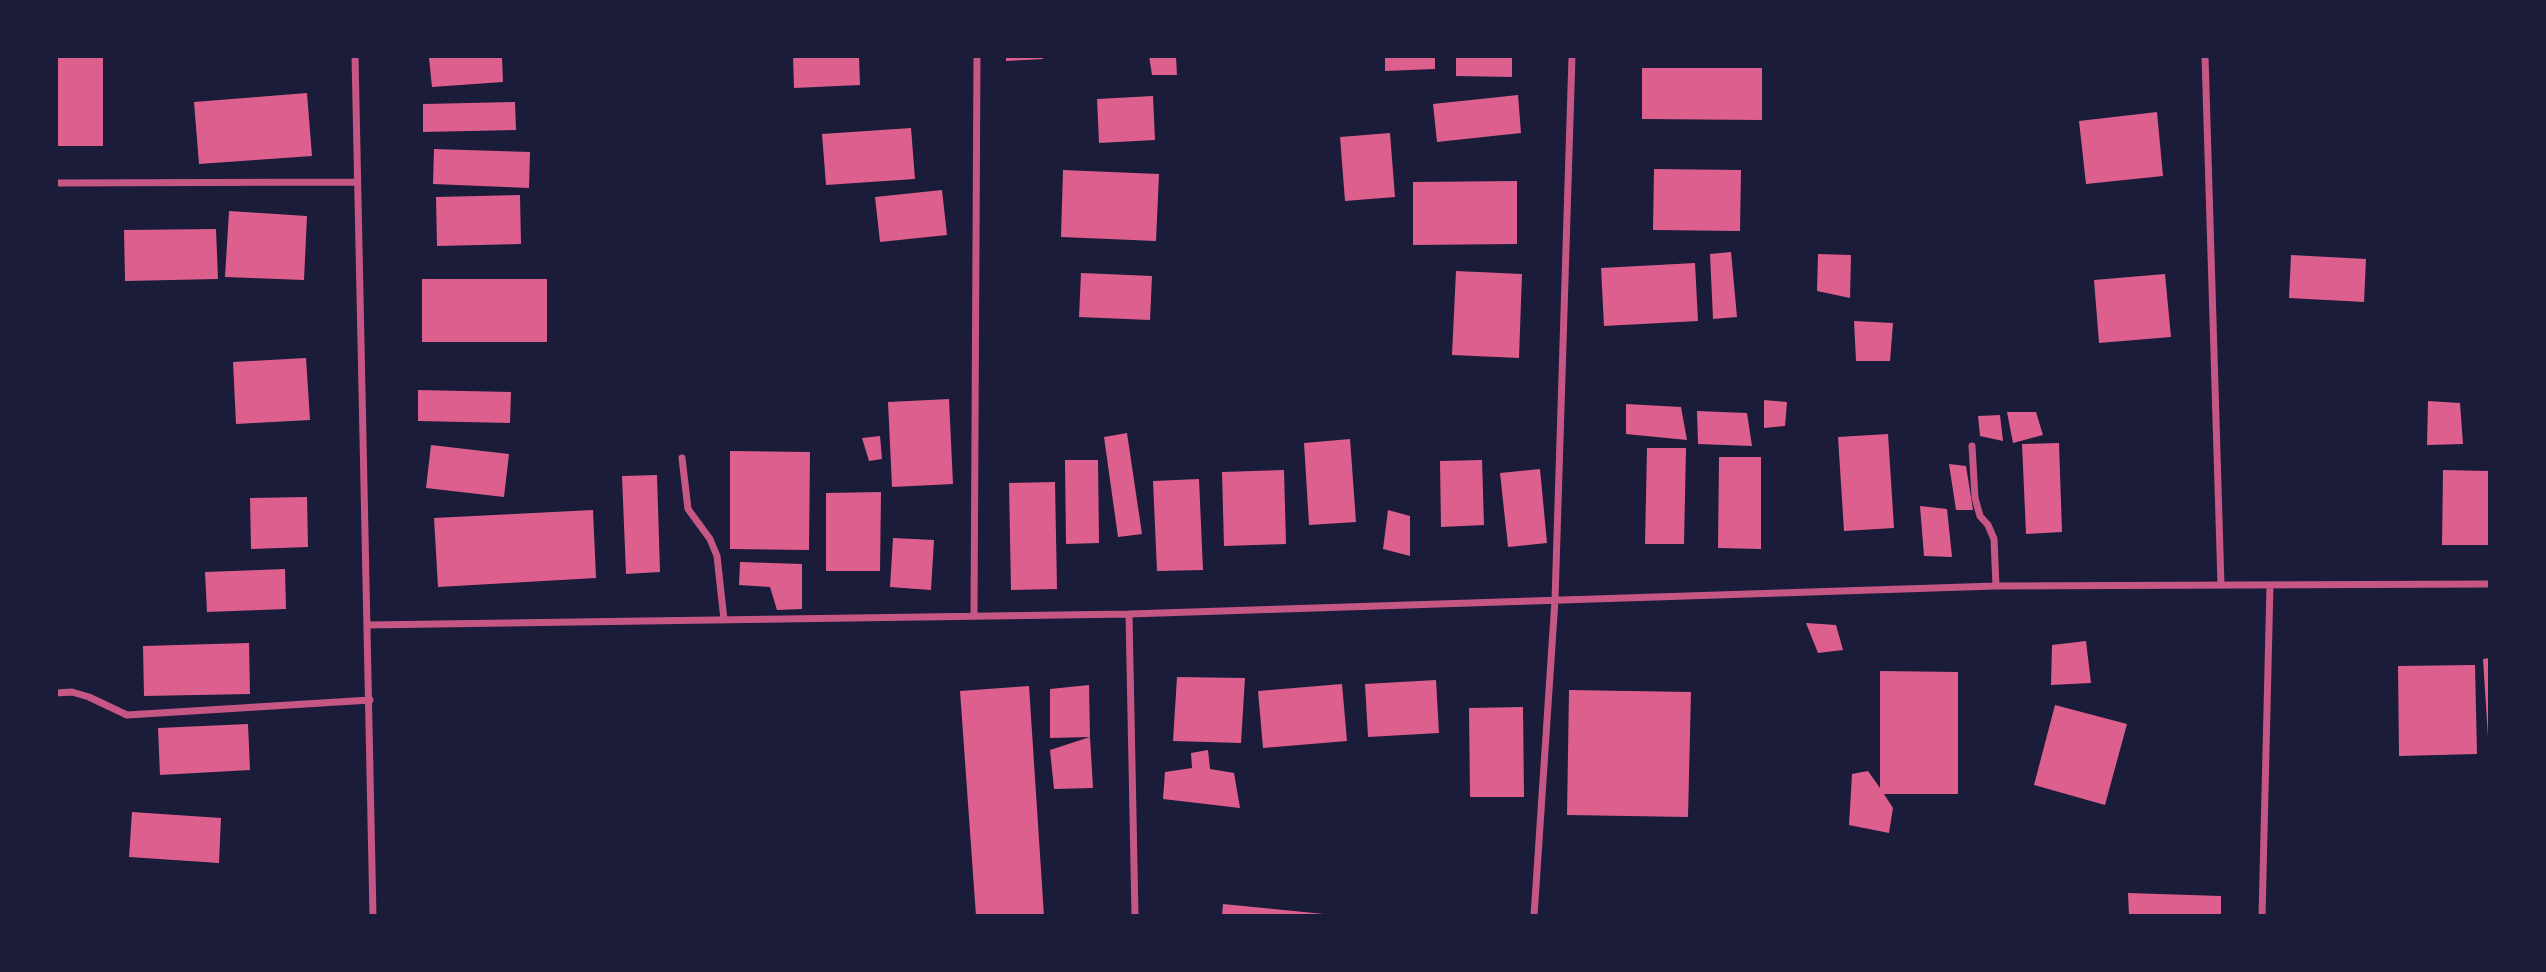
<!DOCTYPE html>
<html>
<head>
<meta charset="utf-8">
<style>
  body { margin:0 }
  #map { position:relative; width:2546px; height:972px; overflow:hidden; background:#1b1b3a; font-family:"Space Grotesk",sans-serif }
  canvas { display:block }
  .frame { position:absolute; inset:0; border:58px solid #1b1b3a; pointer-events:none }
</style>
</head>
<body>
<div id="map">
<canvas width="2546" height="972"></canvas>
<div class="frame"></div>
</div>
<script>
const context = document.querySelector('canvas').getContext('2d');
context.lineJoin = 'round';
function fillPath(path, color) { context.fillStyle = color; context.fill(path, 'evenodd'); }
function trace(path, color, width, dash) { context.strokeStyle = color; context.lineWidth = width; context.lineCap = dash ? 'butt' : 'round'; context.setLineDash(dash || []); context.stroke(path); }
const building = new Path2D(`
  M453,56h49l1,26 -71,5 -3,-29z
  M793,56h66l1,29 -66,3z
  M1006,56h37v3l-37,2z
  M1149,56h27l1,19h-25z
  M1385,56h50v13l-50,2z
  M1456,56h56v21l-56,-1z
  M56,58h47v88h-47z
  M1642,68h120v52l-120,-1z
  M307,93l5,63 -113,8 -5,-62z
  M1518,95l3,38 -84,9 -4,-38z
  M1153,96l2,44 -56,3 -2,-44z
  M515,102l1,28 -93,2v-28z
  M2157,112l6,64 -77,8 -7,-63z
  M911,128l4,51 -89,6 -4,-51z
  M1390,133l5,64 -50,4 -5,-64z
  M434,149l96,3 -1,36 -96,-4z
  M1654,169l87,1 -1,61 -87,-1z
  M1063,170l96,4 -3,67 -95,-4z
  M1517,181v63l-104,1v-63z
  M942,190l5,45 -67,7 -5,-45z
  M520,195l1,49 -84,2 -1,-49z
  M229,211l78,5 -3,64 -79,-3z
  M216,229l2,50 -93,2 -1,-51z
  M1731,252l6,65 -24,2 -3,-65z
  M1818,254l33,1 -1,43 -33,-7z
  M2291,255l75,4 -2,43 -75,-4z
  M1695,263l3,58 -94,5 -3,-58z
  M1456,271l66,3 -3,84 -67,-3z
  M1081,273l71,3 -2,44 -71,-3z
  M2165,274l6,63 -72,6 -5,-63z
  M422,279h125v63h-125z
  M1854,321l39,2 -3,38h-34z
  M306,358l4,62 -74,4 -3,-62z
  M418,390l93,2 -1,31 -92,-2z
  M949,399l4,85 -61,3 -4,-85z
  M1764,400l23,2 -2,24 -21,2z
  M2428,401l32,2 3,41 -36,1z
  M1626,404l55,3 6,33 -61,-6z
  M1697,411l50,2 5,33 -54,-2z
  M2007,412h29l7,23 -30,8z
  M2000,415l3,26 -23,-5 -2,-20z
  M1127,433l15,101 -24,3 -14,-100z
  M1888,434l6,94 -50,3 -6,-94z
  M880,436l2,23 -13,2 -7,-23z
  M1350,439l6,83 -47,3 -5,-82z
  M2059,443l3,89 -36,2 -4,-90z
  M431,445l78,9 -5,43 -78,-9z
  M1647,448h39l-2,96h-39z
  M730,451l80,1 -1,98 -79,-1z
  M1719,457h42v92l-43,-1z
  M1065,460h33l1,83 -33,1z
  M1482,460l2,65 -43,2 -1,-66z
  M1949,464l17,2 7,44h-17z
  M1540,469l7,74 -39,4 -8,-74z
  M1284,470l2,74 -62,2 -2,-74z
  M2443,470l47,1v74h-48z
  M657,475l3,97 -34,2 -4,-98z
  M1199,479l4,91 -46,1 -4,-90z
  M1055,482l2,107 -46,1 -2,-107z
  M881,492l-1,79h-54v-78z
  M307,497l1,50 -57,2 -1,-51z
  M1920,506l27,3 5,48 -28,-1z
  M593,510l3,68 -158,9 -4,-69z
  M1388,510l22,6v40l-27,-7z
  M893,538l41,2 -3,50 -41,-3z
  M740,562l62,2v45l-25,1 -7,-23 -31,-2z
  M285,569l1,40 -79,3 -2,-40z
  M1806,623l30,2 7,25 -25,3z
  M2086,641l5,42 -40,2 1,-40z
  M249,643l1,51 -106,2 -1,-50z
  M2490,658v79h-2l-5,-78z
  M2475,665l2,89 -78,2 -1,-90z
  M1880,671l78,1v122h-74l9,14 -4,25 -40,-8 3,-51 16,-3 12,17z
  M1177,677l68,1 -4,65 -68,-2z
  M1436,680l3,53 -71,4 -3,-53z
  M1342,684l5,57 -84,7 -5,-57z
  M1089,685l1,52 -40,1v-49z
  M1029,686l15,230h-68l-16,-225z
  M1569,690l122,2 -3,125 -121,-2z
  M2055,705l72,19 -22,81 -71,-20z
  M1523,707l1,90h-54l-1,-89z
  M248,724l2,46 -90,5 -2,-47z
  M1090,737l3,51 -39,1 -4,-39z
  M1208,750l2,19 24,4 6,35 -77,-9 2,-27 27,-4 -1,-15z
  M132,812l89,6 -2,45 -90,-6z
  M2128,893l93,3v20h-92z
  M1223,904l101,10v2h-102z`);
const minor = new Path2D(`
  M355,56l18,860
  M2205,56l16,529
  M56,183l301,-1
  M1972,446l3,52 5,18 8,9 6,14 2,47
  M682,458l6,51 22,30 7,17 7,64
  M1129,614l6,302
  M974,616l3,-560
  M368,625l761,-11 867,-28 494,-2
  M56,693l16,-1 17,5 38,18 243,-15
  M1534,916l21,-316 17,-544
  M2262,916l8,-331`);
fillPath(building, '#dd5f8e');
trace(minor, '#c65784', 7);
</script>
</body>
</html>
